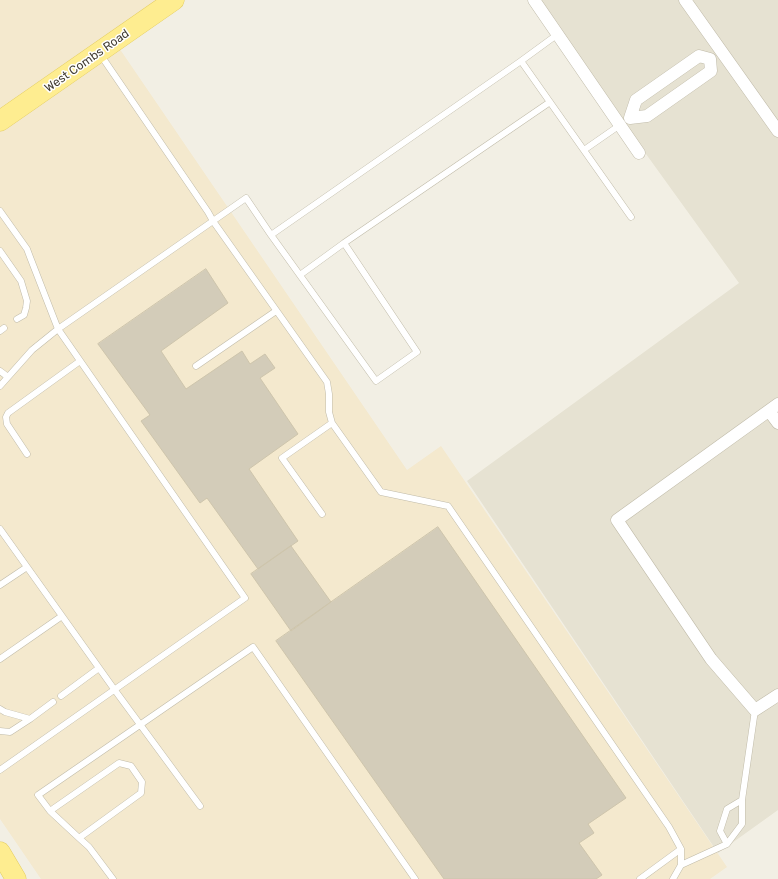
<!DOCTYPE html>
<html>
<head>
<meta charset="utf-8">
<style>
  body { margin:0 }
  canvas { display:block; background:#f2efe4 }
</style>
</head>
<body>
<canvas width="778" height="879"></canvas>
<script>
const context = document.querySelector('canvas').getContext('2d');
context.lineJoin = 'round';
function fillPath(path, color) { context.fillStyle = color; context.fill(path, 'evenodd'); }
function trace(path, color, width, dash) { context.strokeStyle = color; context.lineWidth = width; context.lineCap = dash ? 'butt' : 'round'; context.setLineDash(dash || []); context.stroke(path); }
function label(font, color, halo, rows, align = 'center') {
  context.font = font + ' Rubik,sans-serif'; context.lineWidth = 3; context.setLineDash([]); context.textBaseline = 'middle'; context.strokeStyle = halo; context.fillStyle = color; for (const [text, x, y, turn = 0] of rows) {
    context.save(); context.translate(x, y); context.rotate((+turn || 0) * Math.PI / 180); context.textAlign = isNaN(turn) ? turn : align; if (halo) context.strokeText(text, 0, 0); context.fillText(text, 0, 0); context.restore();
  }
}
const residential = new Path2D(`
  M535,0h243v810l-60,43 -251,-372 272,-198z`);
const commercial = new Path2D(`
  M0,0h174l-59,42 292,428 34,-24 286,421 -17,12h-669l-41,-60z`);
const building = new Path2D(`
  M206,269l22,34 -67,48 25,38 56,-38 8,13 15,-10 10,14 -15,10 38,56 -49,35 49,72 -40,28 -51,-71 -7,5 -59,-82 9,-6 -52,-71z
  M438,527l188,271 -38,26 6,9 -15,10 23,32 -6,4h-152l-168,-238z
  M291,546l40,56 -40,29 -40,-57z`);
const lane = new Path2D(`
  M100,54l108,158 5,9 114,161 2,12v18l3,11 49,69 67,14 221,321 12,22v16l-8,14
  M521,61l37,-27
  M550,102l-206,141 73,109 -41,29 -105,-146 250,-174 110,156
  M584,150l36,-25
  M0,211l27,38 3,8 28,72 187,269 -245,172
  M0,251l21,30 6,20 -1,7 -2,7 -7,4
  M300,275l44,-32
  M0,331l4,-3
  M196,366l80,-55
  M0,371l8,6
  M0,386l32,-36 26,-21 188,-131 25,37
  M27,454l-20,-30 -1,-7 2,-4 72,-52
  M322,514l-40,-56 50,-35
  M0,529l114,160 86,117
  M0,585l27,-18
  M0,659l62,-43
  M61,696l38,-28
  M0,709l5,3 25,7
  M0,731l10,1 20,-13 23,-17
  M50,811l69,-48 12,3 11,16 -1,11 -62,45
  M727,844l-7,-13 7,-22 15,-9
  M681,865l46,-21 15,-20v-24l13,-90
  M113,879l-24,-32 -10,-9 -29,-27 -12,-16 215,-148 162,232
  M640,879l41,-30`);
const street = new Path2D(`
  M534,0l105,153
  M685,0l93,131
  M699,56l11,3 1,12 -64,45 -17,2 6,-18z
  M778,404l-161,116 94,139 44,51 23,-15
  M769,411l9,12`);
const primary = new Path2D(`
  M0,121l174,-121
  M0,852l16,27`);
const streetNames = [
  ["West Combs Road",87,61,-35]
];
fillPath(residential, '#e6e2d2');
fillPath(commercial, '#f4e9ce');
fillPath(building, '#d3ccb9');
trace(building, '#cec5ac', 1);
trace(lane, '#c0bba9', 7);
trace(street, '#c0bba9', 13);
trace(primary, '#e3cc60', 21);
trace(lane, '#fff', 6);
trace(street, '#fff', 12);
trace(primary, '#feed90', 20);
label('12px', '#443f34', '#fff', streetNames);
</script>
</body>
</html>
